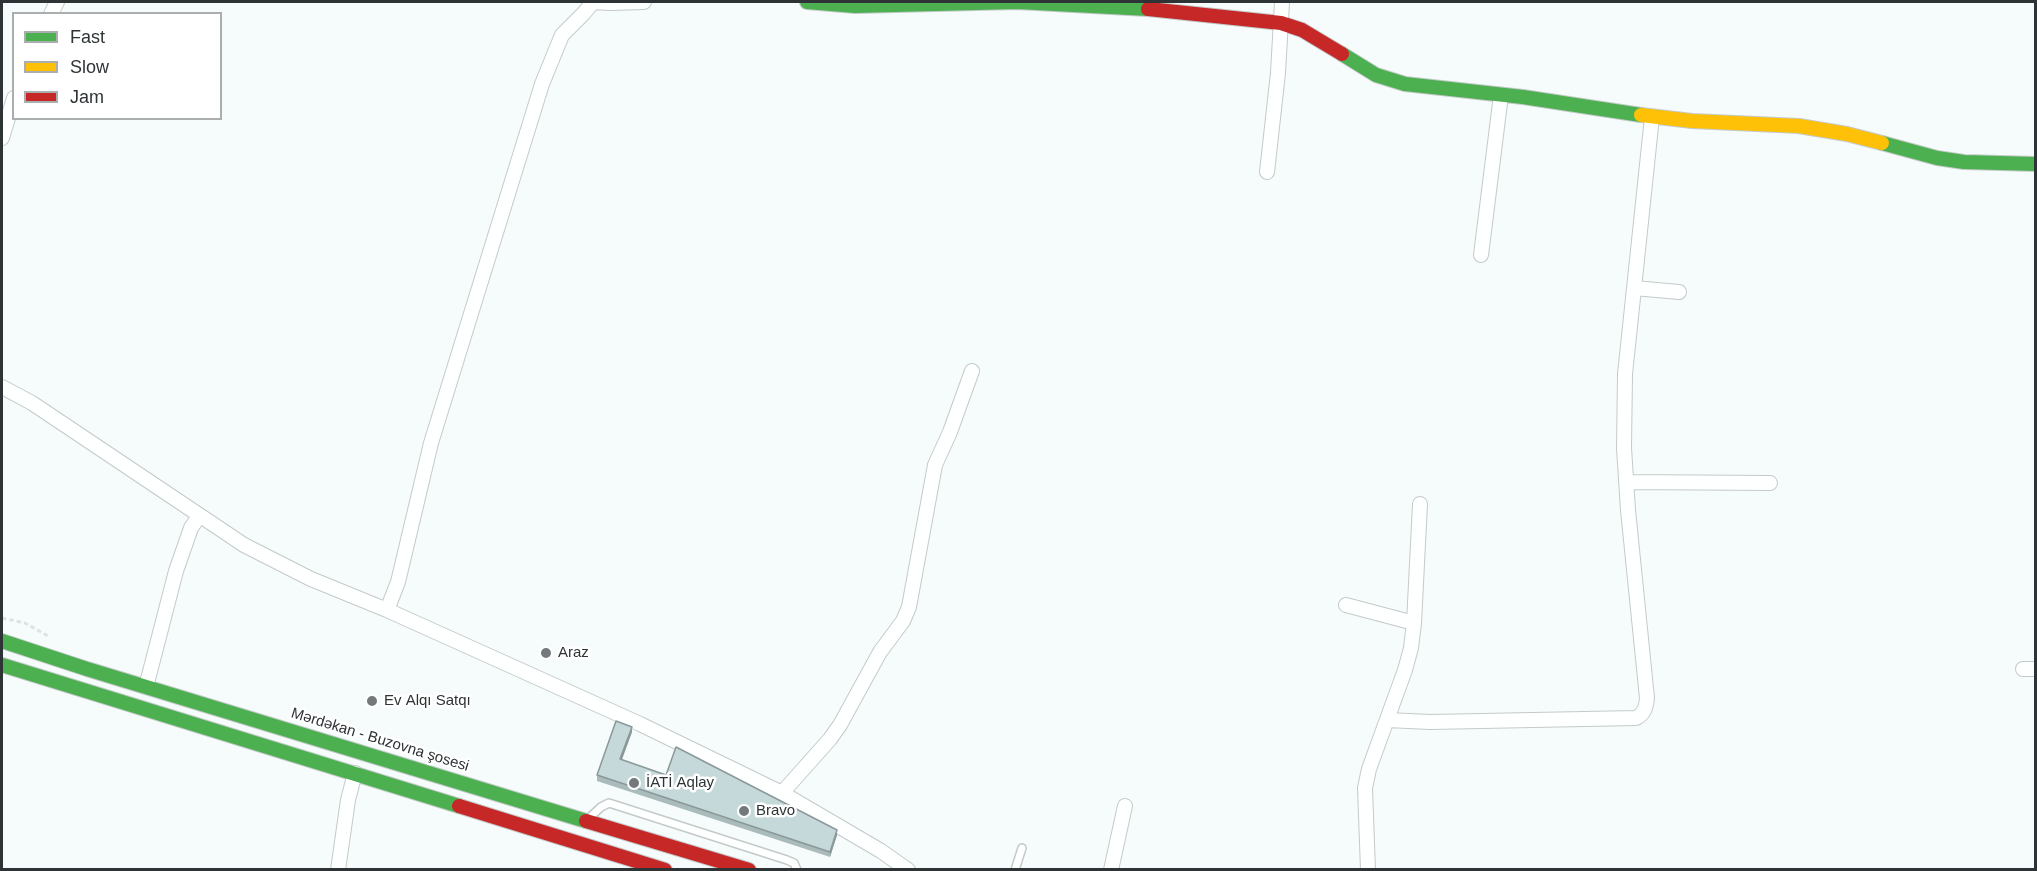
<!DOCTYPE html>
<html>
<head>
<meta charset="utf-8">
<style>
  body { margin:0 }
  #map { position:relative; width:2037px; height:871px; overflow:hidden; background:#f6fcfc; font-family:Arial,sans-serif }
  canvas { display:block }
  .frame { position:absolute; inset:0; border:3px solid #2e3435; pointer-events:none }
  .legend { position:absolute; left:12px; top:12px; width:210px; height:108px; box-sizing:border-box; background:#fff; border:2px solid #abaeae; margin:0; padding:8px 10px; list-style:none; font-size:18px; color:#2e3435 }
  .legend li { display:flex; align-items:center; gap:12px; height:30px }
  .legend b { width:30px; border:2px solid #abaeae }
</style>
</head>
<body>
<div id="map">
<canvas width="2037" height="871"></canvas>
<div class="frame"></div>
<ul class="legend">
<li><b style="height:8px;background:#4caf50"></b>Fast</li>
<li><b style="height:8px;background:#ffc107"></b>Slow</li>
<li><b style="height:8px;background:#c62828"></b>Jam</li>
</ul>
</div>
<script>
const context = document.querySelector('canvas').getContext('2d');
context.lineJoin = 'round';
function trace(path, color, width, dash) { context.strokeStyle = color; context.lineWidth = width; context.lineCap = dash ? 'butt' : 'round'; context.setLineDash(dash || []); context.stroke(path); }
function fillPath(path, color) { context.fillStyle = color; context.fill(path, 'evenodd'); }
function label(font, color, halo, rows, align = 'center') {
  context.font = font + ' Arial,sans-serif'; context.lineWidth = 5; context.setLineDash([]); context.textBaseline = 'middle'; context.strokeStyle = halo; context.fillStyle = color; for (const [text, x, y, turn = 0] of rows) {
    context.save(); context.translate(x, y); context.rotate((+turn || 0) * Math.PI / 180); context.textAlign = isNaN(turn) ? turn : align; if (halo) context.strokeText(text, 0, 0); context.fillText(text, 0, 0); context.restore();
  }
}
const path = new Path2D(`
  M2,618l23,5 25,14`);
const lane = new Path2D(`
  M588,819l13,-12 8,-4 178,57 7,3 3,7
  M1015,870l7,-22`);
const street = new Path2D(`
  M592,2l19,1 33,-1
  M51,14l6,-12
  M2,138l12,-40
  M1267,172l11,-99 4,-71
  M1481,255l20,-160
  M1634,288l45,4
  M2,387l30,16 212,142 67,34 76,31 253,114 142,69 99,58 27,19
  M1627,482l143,1
  M1346,605l68,18
  M387,610l11,-28 33,-139 111,-359 20,-49 22,-22 9,-11
  M2023,669h13
  M146,687l30,-116 15,-43 8,-12
  M1387,720l43,2 206,-4c8,-4 10,-10 11,-20l-19,-188 -4,-62 1,-74 27,-257
  M782,793l48,-54 10,-14 40,-73 23,-31 6,-14 26,-142 15,-33 22,-61
  M338,870l10,-70 7,-27
  M1111,870l14,-64
  M1368,870l-3,-82 4,-19 36,-99 6,-22 3,-25 6,-119`);
const fast = new Path2D(`
  M807,2l48,4 162,-4 131,7
  M1342,54l34,21 29,9 118,13 118,18
  M1882,143l55,15 27,4 72,2
  M2,641l85,28 499,152
  M2,665l457,141`);
const slow = new Path2D(`
  M1641,115l51,6 107,5 48,8 35,9`);
const jam = new Path2D(`
  M1148,9l133,14 21,7 40,24
  M459,806l206,64
  M586,821l163,49`);
const wall = new Path2D(`
  M632,732l-11,28 216,75 -7,22 -233,-76v-6z`);
const shadedWall = new Path2D(`
  M632,727v5l-12,33v-6z
  M837,830v5l-7,22v-5z`);
const building = new Path2D(`
  M616,721l16,6 -12,32 46,16 10,-28 161,83 -7,22 -233,-77z`);
const markers = [
  [546,653,6,"#747a7b"],
  [372,701,6,"#747a7b"],
  [634,783,6,"#747a7b"],
  [744,811,6,"#747a7b"]
];
const poiNames = [
  ["Araz",558,653],
  ["Ev Alqı Satqı",384,701],
  ["İATİ Aqlay",646,783],
  ["Bravo",756,811]
];
const streetNames = [
  ["Mərdəkan - Buzovna şosesi",380,740,17]
];
trace(lane, '#c4caca', 10);
trace(street, '#c4caca', 16);
trace(fast, '#c4caca', 16);
trace(slow, '#c4caca', 16);
trace(jam, '#c4caca', 16);
trace(path, '#dfe2e2', 3, [4.5, 3]);
trace(lane, '#feffff', 7);
trace(street, '#feffff', 14);
trace(fast, '#4caf50', 14);
trace(slow, '#ffc107', 14);
trace(jam, '#c62828', 14);
fillPath(wall, '#abb');
fillPath(shadedWall, '#8b9899');
fillPath(building, '#c6d9da');
trace(building, '#8b9899', 1.5);
for (const [x, y, r, color] of markers) { const dot = new Path2D(); dot.arc(x, y, r, 0, 2 * Math.PI); context.fillStyle = color; context.fill(dot); trace(dot, '#fff', 2); }
label('15px', '#2e3435', '#fff', poiNames, 'left');
label('15px', '#2e3435', '#fff', streetNames);
</script>
</body>
</html>
